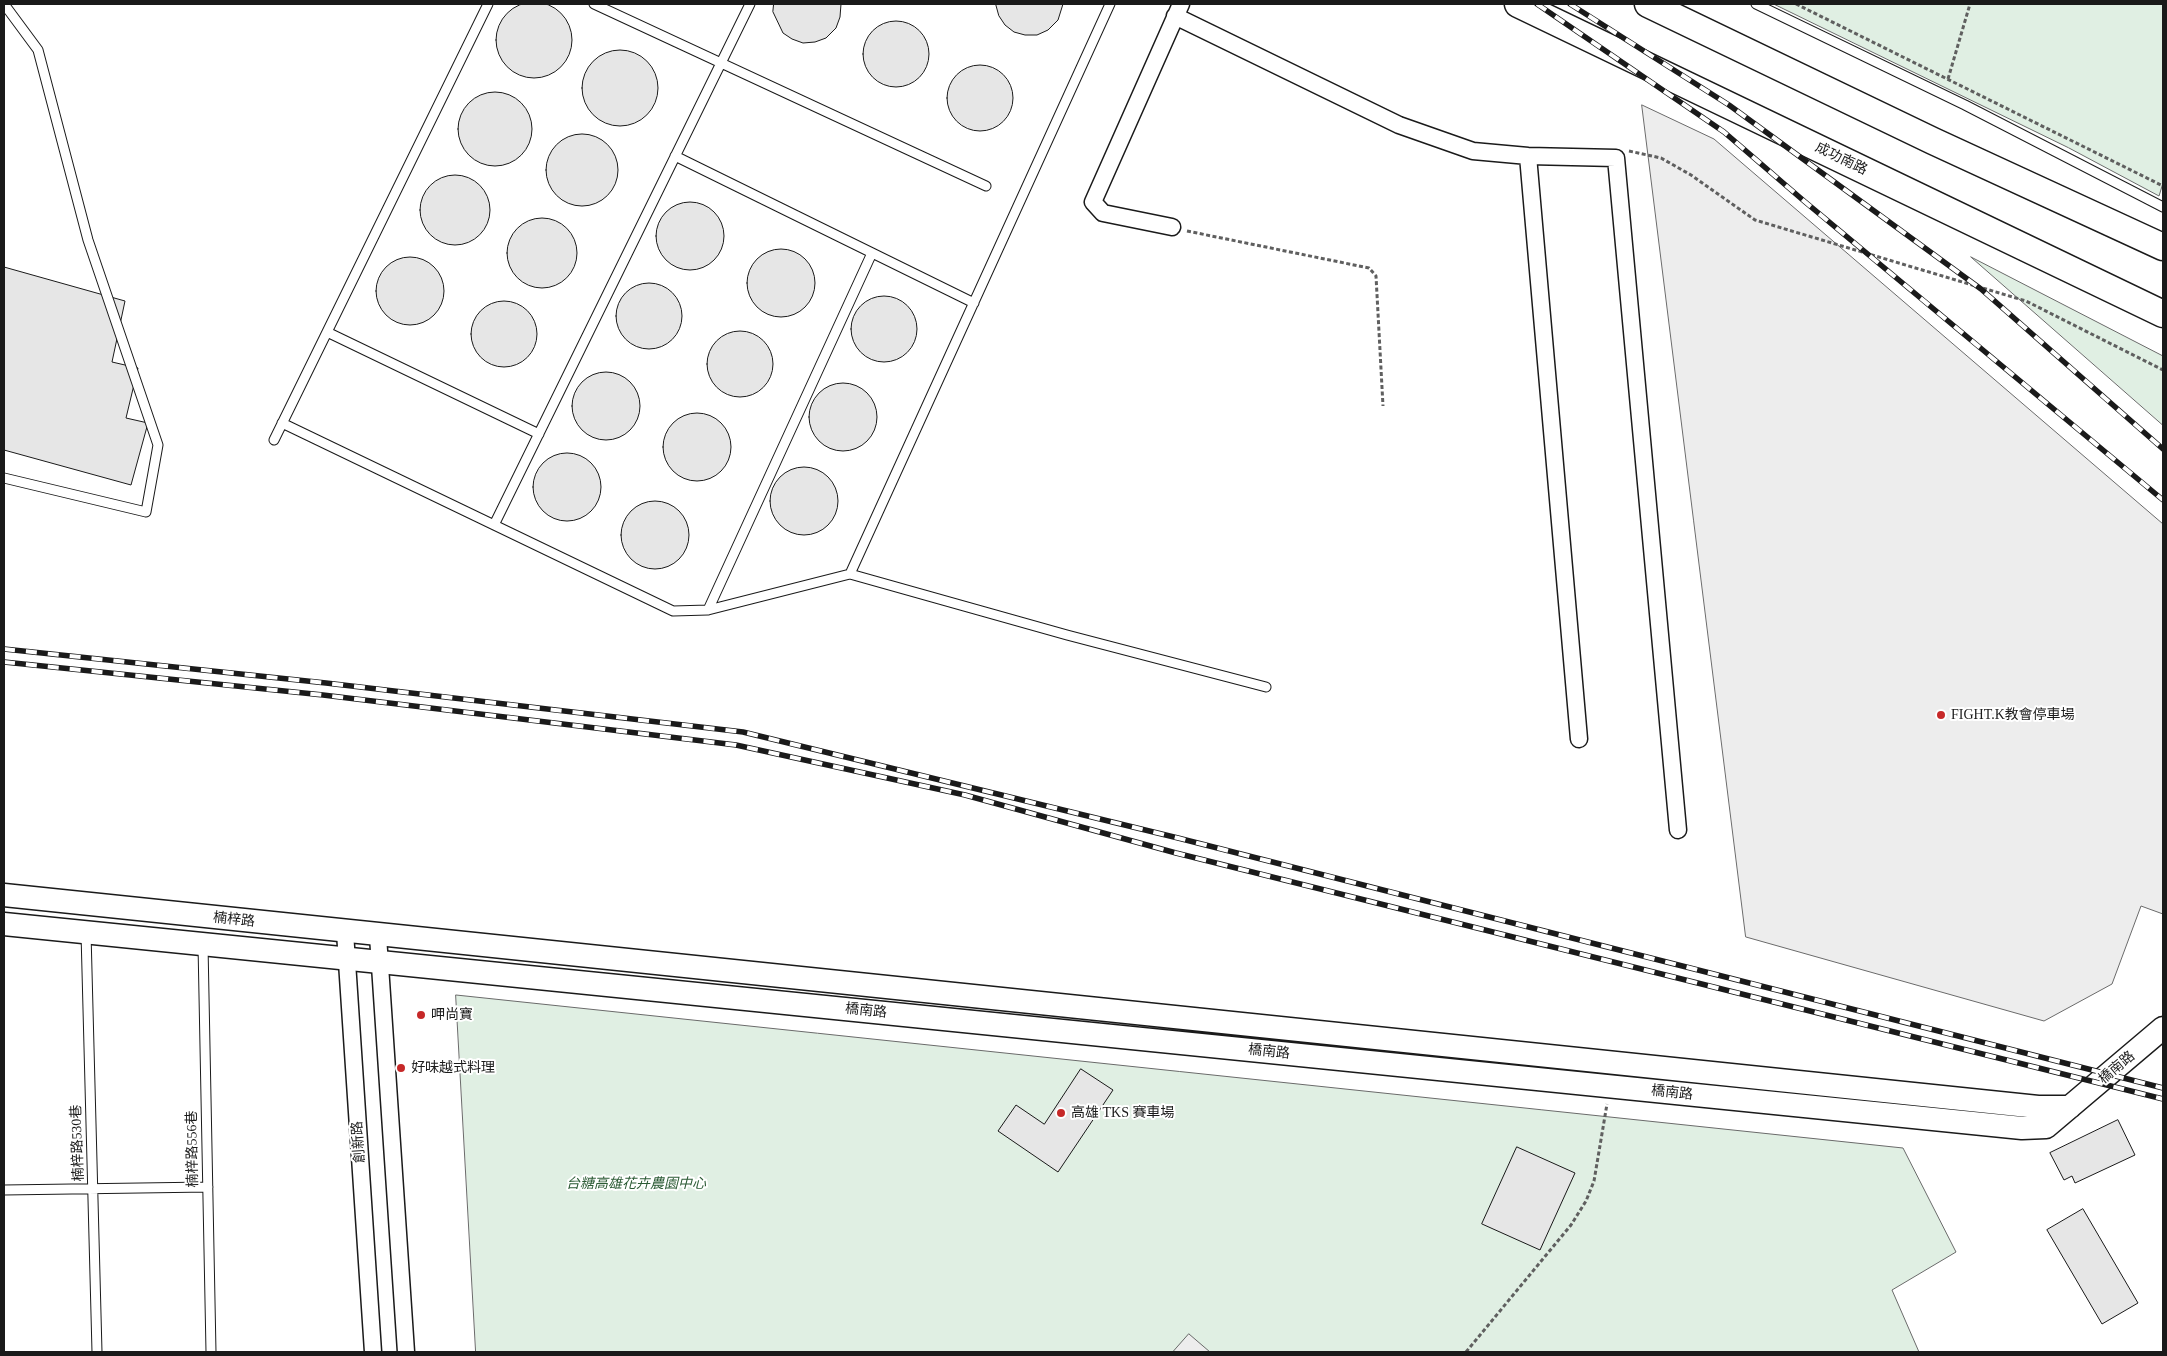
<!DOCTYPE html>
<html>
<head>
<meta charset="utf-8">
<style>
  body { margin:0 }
  #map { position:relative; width:2167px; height:1356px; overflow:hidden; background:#fff; font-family:"Times New Roman",serif }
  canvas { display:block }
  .frame { position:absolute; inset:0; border:5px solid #1a1a1a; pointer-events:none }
</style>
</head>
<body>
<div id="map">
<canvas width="2167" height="1356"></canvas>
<div class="frame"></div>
</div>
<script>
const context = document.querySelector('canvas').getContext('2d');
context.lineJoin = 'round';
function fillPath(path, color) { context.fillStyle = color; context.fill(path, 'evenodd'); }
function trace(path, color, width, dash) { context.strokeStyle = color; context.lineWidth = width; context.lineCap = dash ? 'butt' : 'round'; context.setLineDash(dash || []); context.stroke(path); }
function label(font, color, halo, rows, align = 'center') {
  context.font = font + ' "Times New Roman","Noto Sans TC",serif'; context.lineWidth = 4; context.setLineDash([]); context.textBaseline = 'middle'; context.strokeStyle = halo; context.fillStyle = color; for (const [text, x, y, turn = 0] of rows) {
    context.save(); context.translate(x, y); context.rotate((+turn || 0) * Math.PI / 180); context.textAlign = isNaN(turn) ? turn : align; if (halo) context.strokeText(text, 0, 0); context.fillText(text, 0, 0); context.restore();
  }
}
const green = new Path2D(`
  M1774,4h389v179l-4,13 -90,-48z
  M1971,257l192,99v69z
  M456,995l1447,153 53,104 -64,38 27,62h-1443z`);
const parking = new Path2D(`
  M1642,105l72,34 449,385v390l-22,-8 -29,78 -68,37 -298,-84z
  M1189,1334l21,18h-37z`);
const building = new Path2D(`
  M496 40a38 38 0 1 1 76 0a38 38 0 1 1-76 0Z
  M774,4h67l-1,13 -4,11 -10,10 -11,4 -12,1 -11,-4 -9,-6 -10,-21z
  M996,4h67l-5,16 -10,10 -11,5h-12l-11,-3 -9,-7 -6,-9z
  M863 54a33 33 0 1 1 66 0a33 33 0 1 1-66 0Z
  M582 88a38 38 0 1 1 76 0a38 38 0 1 1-76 0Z
  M947 98a33 33 0 1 1 66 0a33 33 0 1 1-66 0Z
  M458 129a37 37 0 1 1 74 0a37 37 0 1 1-74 0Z
  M546 170a36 36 0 1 1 72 0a36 36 0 1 1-72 0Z
  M420 210a35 35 0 1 1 70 0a35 35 0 1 1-70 0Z
  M656 236a34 34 0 1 1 68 0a34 34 0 1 1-68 0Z
  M507 253a35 35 0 1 1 70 0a35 35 0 1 1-70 0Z
  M747 283a34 34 0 1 1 68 0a34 34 0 1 1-68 0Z
  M376 291a34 34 0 1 1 68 0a34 34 0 1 1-68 0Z
  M4,267l121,34 -13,61 26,6 -12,50 22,5 -17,62 -127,-35z
  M616 316a33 33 0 1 1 66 0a33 33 0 1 1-66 0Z
  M851 329a33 33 0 1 1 66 0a33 33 0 1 1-66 0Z
  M471 334a33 33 0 1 1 66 0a33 33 0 1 1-66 0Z
  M707 364a33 33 0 1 1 66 0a33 33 0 1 1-66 0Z
  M572 406a34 34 0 1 1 68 0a34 34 0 1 1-68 0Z
  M809 417a34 34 0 1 1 68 0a34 34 0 1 1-68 0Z
  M663 447a34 34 0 1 1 68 0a34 34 0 1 1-68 0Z
  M533 487a34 34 0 1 1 68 0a34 34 0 1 1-68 0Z
  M770 501a34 34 0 1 1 68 0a34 34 0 1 1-68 0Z
  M621 535a34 34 0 1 1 68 0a34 34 0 1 1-68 0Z
  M1081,1069l32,21 -55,82 -60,-41 18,-26 28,19z
  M2118,1120l17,35 -60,28 -3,-7 -8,4 -14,-27z
  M1517,1147l58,26 -35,77 -58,-26z
  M2083,1209l55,94 -36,21 -55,-94z`);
const path = new Path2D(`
  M1796,4l367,182
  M1948,79l22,-75
  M1629,151l32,7 30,17 64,45 271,81 137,69
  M1187,231l182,37 7,8 7,130
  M1466,1352l105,-127 15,-24 8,-20 13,-77`);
const lane = new Path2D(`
  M4,4l34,46 50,190 70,205 -12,67 -142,-34
  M594,4l392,182
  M1756,4l209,101 198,102
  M675,156l299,147
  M327,332l212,102
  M282,423l391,188 35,-1 142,-36 217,61 199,52
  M274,440l214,-436
  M494,525l256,-521
  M850,574l260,-570
  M708,610l164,-357
  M86,933l11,419
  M203,945l8,407
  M4,1190l204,-3`);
const street = new Path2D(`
  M1175,16l224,109 74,26 55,5 88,2 62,672
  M1528,156l51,583
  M1172,227l-69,-14 -10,-11 88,-198
  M345,932l28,420
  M378,936l28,416`);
const secondary = new Path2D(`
  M4,895l2034,212h32
  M4,924l2018,204 24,-1 117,-99`);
const primary = new Path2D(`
  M1518,4l645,310
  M1648,4l285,137 230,106`);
const rail = new Path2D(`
  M1537,4l187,128 80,69 359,299
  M1570,4l159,101 252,184 182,160
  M4,649l322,34 417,49 435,106 985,250
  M4,662l319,33 413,50 229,50 211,58 987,246`);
const markers = [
  [1941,715,5,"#c62828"],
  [421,1015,5,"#c62828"],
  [401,1068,5,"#c62828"],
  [1061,1113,5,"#c62828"]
];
const streetNames = [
  ["成功南路",1841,159,26],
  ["楠梓路",234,920,6],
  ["橋南路",866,1011,6],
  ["橋南路",1269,1052,6],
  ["橋南路",2117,1068,-40],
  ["橋南路",1672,1093,6],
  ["創新路",359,1142,-94],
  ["楠梓路530巷",78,1143,-92],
  ["楠梓路556巷",193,1149,-91]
];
const poiNames = [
  ["FIGHT.K教會停車場",1951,715],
  ["呷尚寶",431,1015],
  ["好味越式料理",411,1068],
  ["高雄 TKS 賽車場",1071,1113]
];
const parkNames = [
  ["台糖高雄花卉農園中心",636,1184]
];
fillPath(green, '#e0efe3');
trace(green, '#6a6a6a', 1);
fillPath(parking, '#ededed');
trace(parking, '#6a6a6a', 1);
fillPath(building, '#e6e6e6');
trace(building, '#1a1a1a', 1);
trace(lane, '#1a1a1a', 11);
trace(street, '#1a1a1a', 19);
trace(secondary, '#1a1a1a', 25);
trace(primary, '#1a1a1a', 29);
trace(path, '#5f5f5f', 3, [4, 2.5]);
trace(lane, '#fff', 9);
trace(street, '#fff', 16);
trace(secondary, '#fff', 22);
trace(primary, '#fff', 26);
trace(rail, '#1a1a1a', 5.5);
trace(rail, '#fff', 4, [11]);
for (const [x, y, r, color] of markers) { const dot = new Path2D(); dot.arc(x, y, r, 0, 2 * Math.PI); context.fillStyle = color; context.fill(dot); trace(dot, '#fff', 2); }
label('14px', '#1a1a1a', '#fff', streetNames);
label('14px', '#1a1a1a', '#fff', poiNames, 'left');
label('italic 14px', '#2b5a34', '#fff', parkNames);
</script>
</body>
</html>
